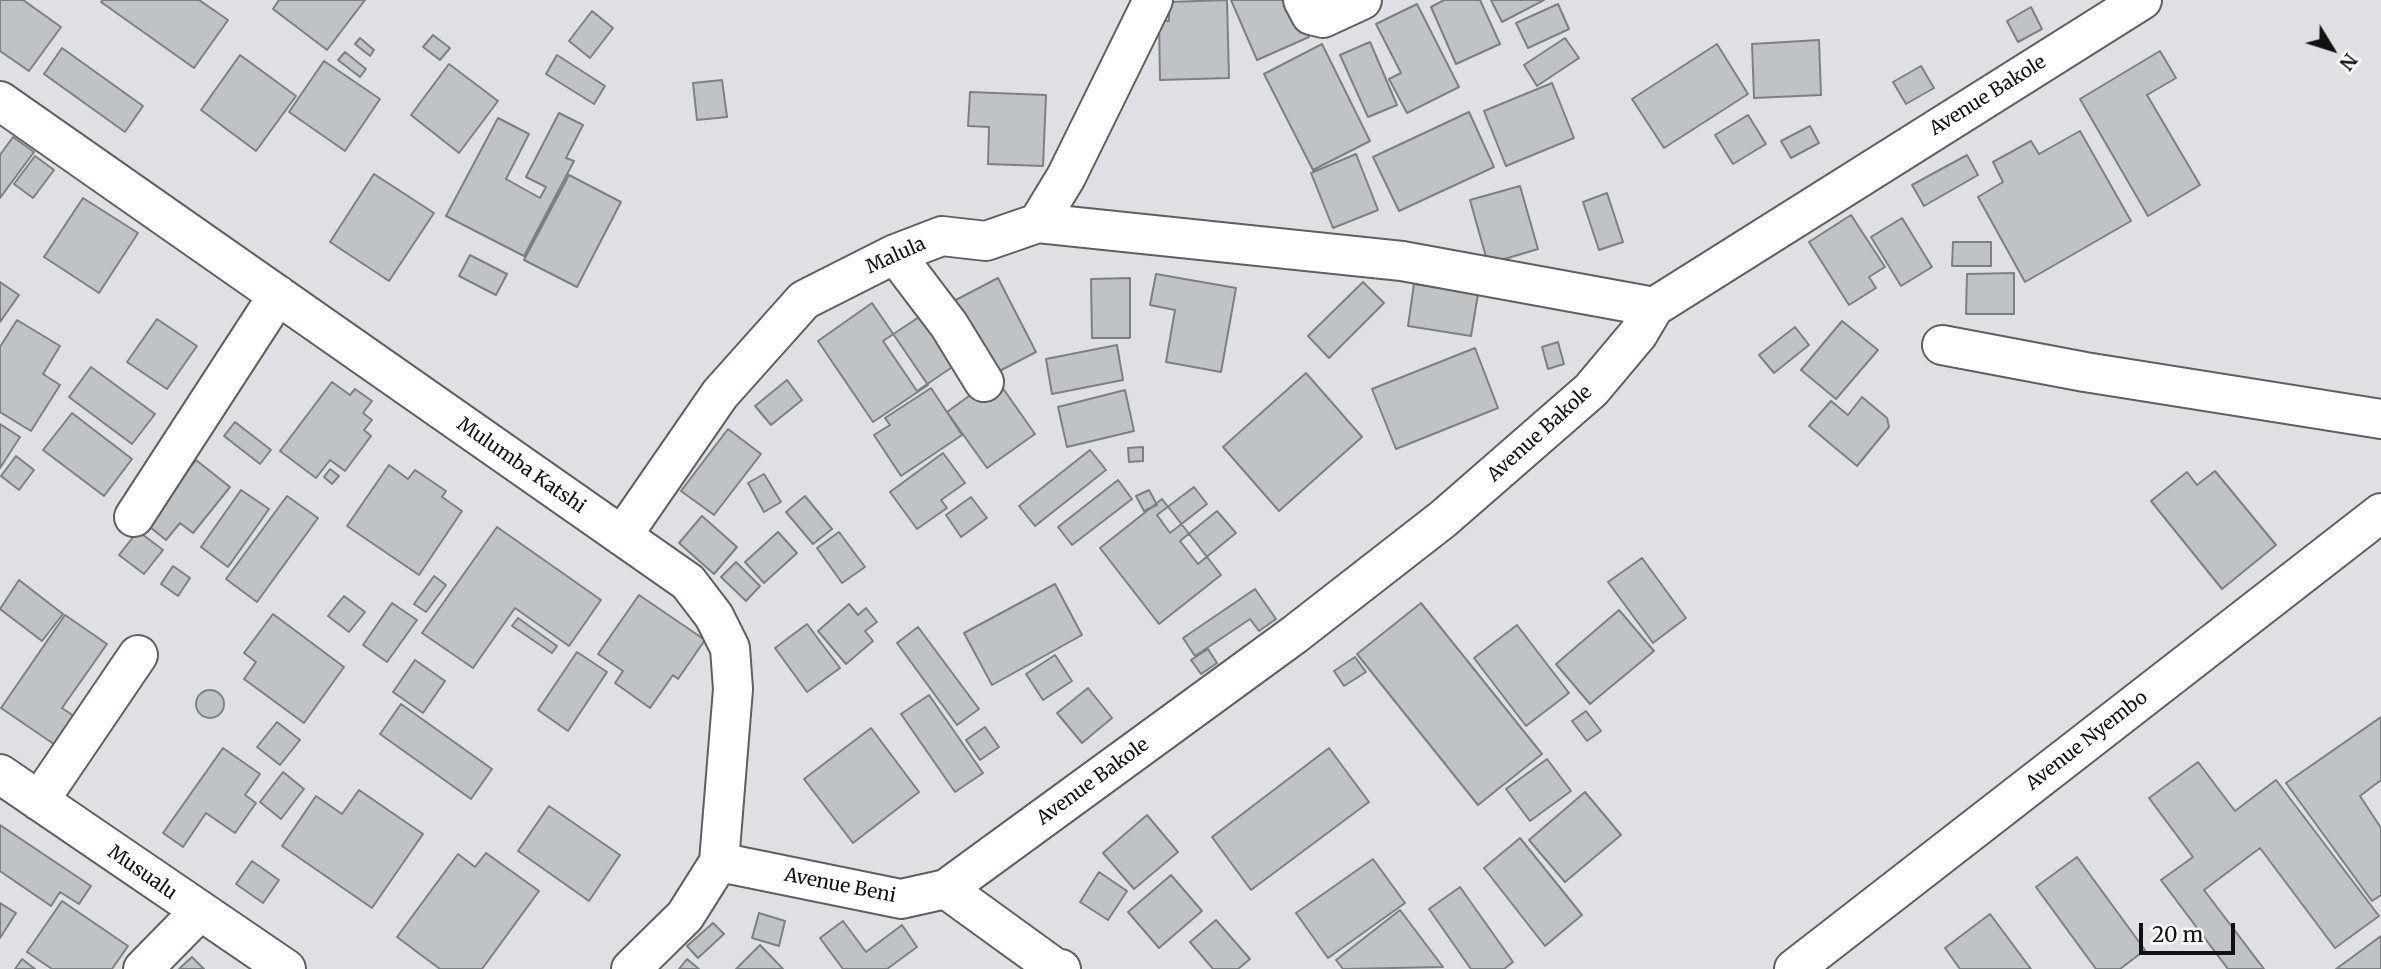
<!DOCTYPE html>
<html>
<head>
<meta charset="utf-8">
<style>
  body { margin:0 }
  #map { position:relative; width:2381px; height:969px; overflow:hidden; background:#dfe0e4; font-family:Merriweather,serif }
  canvas { display:block }
  .north { position:absolute; left:2297px; top:14px; width:70px; height:70px; -webkit-text-stroke:5px #fff; paint-order:stroke; rotate:128deg; font-size:19px; font-weight:700; line-height:28px; text-align:center; color:#101112 }
  .north::after { content:''; display:block; margin:auto; width:24px; height:32px; background:#101112; clip-path:polygon(50% 0,100% 100%,50% 72%,0 100%) }
  .scale { position:absolute; left:2139px; top:923px; width:96px; height:32px; box-sizing:border-box; border:4px solid #101112; border-top:0; padding-left:9px; font-size:21px; line-height:24px; white-space:nowrap; color:#101112; -webkit-text-stroke:5px #fff; paint-order:stroke }
</style>
</head>
<body>
<div id="map">
<canvas width="2381" height="969"></canvas>
<div class="north">N</div>
<div class="scale">20 m</div>
</div>
<script>
const context = document.querySelector('canvas').getContext('2d');
context.lineJoin = 'round';
function fillPath(path, color) { context.fillStyle = color; context.fill(path, 'evenodd'); }
function trace(path, color, width, dash) { context.strokeStyle = color; context.lineWidth = width; context.lineCap = dash ? 'butt' : 'round'; context.setLineDash(dash || []); context.stroke(path); }
function label(font, color, halo, rows, align = 'center') {
  context.font = font + ' Merriweather,serif'; context.lineWidth = 5; context.setLineDash([]); context.textBaseline = 'middle'; context.strokeStyle = halo; context.fillStyle = color; for (const [text, x, y, turn = 0] of rows) {
    context.save(); context.translate(x, y); context.rotate((+turn || 0) * Math.PI / 180); context.textAlign = isNaN(turn) ? turn : align; if (halo) context.strokeText(text, 0, 0); context.fillText(text, 0, 0); context.restore();
  }
}
const building = new Path2D(`
  M0,0h23l38,27 -32,44 -29,-20z
  M103,0h96l29,20 -34,48 -93,-66z
  M279,0h86l-38,50 -54,-41z
  M1227,0l2,78 -69,2 -1,-59h10v-19z
  M1231,0h63l15,37 -52,23z
  M1480,0l20,44 -44,20 -25,-57 13,-7z
  M1491,0h53l-42,22z
  M1417,4l42,83 -52,26 -18,-34 12,-6 -25,-49z
  M1558,4l11,25 -41,19 -12,-25z
  M2031,7l11,22 -24,13 -11,-21z
  M592,11l21,17 -23,30 -21,-17z
  M433,35l17,13 -10,12 -17,-13z
  M360,38l14,12 -4,6 -15,-12z
  M1565,38l14,20 -42,28 -13,-21z
  M1819,40l2,55 -67,3 -2,-54z
  M1370,42l27,63 -29,12 -28,-62z
  M1322,44l48,97 -57,29 -49,-96z
  M1717,44l31,50 -84,54 -32,-49z
  M62,48l81,58 -18,26 -81,-58z
  M2160,51l16,27 -29,17 53,90 -52,31 -68,-117z
  M345,52l21,17 -6,8 -22,-17z
  M240,55l56,41 -40,55 -55,-41z
  M557,55l48,31 -11,18 -48,-30z
  M324,61l56,38 -35,52 -56,-39z
  M449,64l49,37 -39,52 -48,-38z
  M1921,66l13,22 -28,16 -13,-22z
  M722,80l5,37 -30,3 -4,-37z
  M1552,83l22,55 -68,28 -22,-55z
  M970,92l76,3 -3,71 -55,-2 1,-37 -21,-1z
  M1469,112l25,55 -95,44 -26,-54z
  M559,113l24,12 -17,33 8,3 -50,95 -78,-40 52,-98 31,16 -23,45 34,19 6,-11 -20,-10z
  M1748,115l18,29 -33,20 -18,-29z
  M1810,126l9,17 -28,15 -10,-17z
  M2080,131l51,90 -106,61 -47,-85 25,-15 -10,-20 38,-21 8,13z
  M13,137l21,15 -34,46v-43z
  M1356,154l22,56 -45,18 -22,-55z
  M1967,155l11,20 -54,31 -12,-21z
  M35,156l19,14 -21,28 -19,-14z
  M374,174l60,39 -45,68 -59,-39z
  M569,175l52,27 -44,85 -53,-27z
  M1520,186l18,63 -50,15 -18,-64z
  M1607,193l16,49 -24,8 -16,-48z
  M83,198l55,35 -39,60 -55,-36z
  M1851,215l34,52 -16,10 7,11 -27,17 -40,-63z
  M1902,218l30,49 -31,19 -30,-49z
  M1953,242h38v24h-39z
  M470,255l37,19 -11,21 -37,-19z
  M2014,273v41h-48l1,-40z
  M1156,274l80,14 -15,84 -55,-10 9,-52 -25,-5z
  M998,278l38,74 -48,25 -38,-74z
  M1130,278v60h-38l-1,-59z
  M0,282l19,13 -19,27z
  M1363,282l21,21 -55,55 -21,-22z
  M1414,284l64,10 -7,42 -63,-10z
  M872,303l56,82 -55,37 -55,-81z
  M934,307l33,50 -50,34 -34,-50z
  M157,319l40,27 -30,43 -40,-27z
  M17,320l43,26 -17,28 17,11 -29,46 -31,-19v-65z
  M1842,321l36,29 -42,49 -35,-29z
  M1795,327l14,18 -35,28 -15,-18z
  M1558,342l6,22 -16,5 -6,-22z
  M1117,345l6,35 -71,14 -6,-35z
  M1475,348l23,60 -102,41 -24,-60z
  M91,367l64,47 -23,30 -63,-47z
  M1306,373l56,64 -83,74 -56,-64z
  M995,377l40,57 -48,34 -40,-56z
  M787,380l15,20 -31,25 -16,-19z
  M332,382l18,13 5,-6 17,12 -9,12 9,7 -8,10 7,6 -26,35 -15,-11 -14,18 -36,-27z
  M931,388l31,47 -61,41 -27,-41 16,-10 -5,-7z
  M1125,390l9,41 -67,16 -9,-40z
  M1862,397l25,21 2,9 -32,39 -48,-40 22,-25 17,14z
  M72,413l60,46 -28,37 -61,-46z
  M235,422l36,28 -11,14 -36,-28z
  M0,424l20,13 -20,31z
  M728,429l33,25 -47,61 -33,-24z
  M1143,447v14l-14,1 -1,-14z
  M1090,450l16,20 -71,56 -16,-20z
  M943,453l22,30 -24,17 6,8 -30,21 -27,-37z
  M16,456l18,14 -15,20 -18,-14z
  M196,460l34,27 -37,46 -13,-10 -14,17 -21,-17z
  M389,465l19,14 7,-9 31,21 -4,6 20,14 -43,64 -72,-49z
  M330,469l9,7 -7,8 -8,-7z
  M2215,471l61,74 -54,44 -71,-88 36,-29 10,13z
  M764,474l17,28 -17,10 -16,-29z
  M1118,480l14,19 -60,46 -14,-18z
  M1194,487l13,17 -37,29 -13,-18z
  M241,490l28,19 -41,58 -27,-20z
  M1149,490l8,15 -13,6 -8,-15z
  M287,496l31,22 -61,84 -31,-23z
  M805,496l27,33 -19,15 -27,-32z
  M971,497l16,21 -26,19 -15,-22z
  M1162,499l59,76 -62,49 -59,-76z
  M1217,511l19,22 -38,31 -18,-23z
  M702,516l35,31 -23,27 -35,-31z
  M497,527l104,73 -32,46 -54,-38 -42,60 -51,-35z
  M138,531l25,19 -19,24 -25,-19z
  M778,532l19,21 -33,30 -19,-21z
  M839,532l26,35 -23,16 -25,-35z
  M1642,558l44,60 -33,25 -45,-61z
  M736,562l24,24 -14,15 -25,-24z
  M173,566l17,12 -12,18 -17,-12z
  M434,576l12,9 -20,27 -12,-8z
  M19,580l44,34 -21,27 -42,-32z
  M1055,584l27,51 -90,50 -28,-52z
  M1255,589l21,30 -17,12 -9,-12 -55,37 -12,-18z
  M639,595l66,45 -27,39 -5,-4 -23,33 -35,-25 8,-12 -25,-17z
  M344,596l21,16 -16,20 -21,-16z
  M392,603l25,17 -30,42 -24,-17z
  M1421,603l121,151 -64,51 -121,-151z
  M849,604l9,11 8,-7 11,14 -12,9 8,10 -27,23 -28,-33z
  M1619,610l35,41 -64,53 -34,-40z
  M273,614l71,53 -40,56 -60,-44 12,-17 -12,-9z
  M65,615l42,29 -45,64 22,15 -20,28 -63,-43z
  M518,618l39,28 -5,7 -40,-27z
  M807,624l33,44 -33,24 -32,-44z
  M1517,625l52,68 -43,33 -52,-68z
  M918,627l61,82 -22,16 -60,-82z
  M1208,649l9,14 -16,11 -10,-14z
  M577,652l30,20 -39,59 -30,-21z
  M1055,655l17,26 -29,19 -17,-26z
  M1355,657l11,15 -22,14 -10,-15z
  M415,660l30,21 -22,32 -30,-21z
  M1088,688l24,30 -30,25 -25,-30z
  M196 704a14 14 0 1 1 28 0a14 14 0 1 1-28 0Z
  M929,695l54,78 -28,19 -54,-78z
  M401,704l91,65 -21,30 -91,-65z
  M1586,711l15,20 -14,10 -15,-20z
  M2381,717v63l-21,16 21,32v67l-9,6 -86,-118z
  M277,722l23,18 -20,25 -23,-18z
  M985,727l14,20 -19,13 -14,-20z
  M871,728l48,64 -66,51 -49,-64z
  M223,748l37,26 -15,21 11,8 -21,30 -29,-20 -23,34 -20,-14z
  M1329,748l40,54 -118,88 -39,-53z
  M1547,759l24,32 -41,30 -24,-32z
  M2198,762l37,49 41,-31 103,136 -44,32 -75,-100 -56,42 60,79h-36l-67,-89 32,-23 -44,-59z
  M283,772l21,17 -23,30 -21,-17z
  M359,790l64,44 -51,74 -90,-62 34,-50 26,18z
  M1585,792l36,43 -56,47 -36,-42z
  M549,806l71,49 -31,46 -71,-50z
  M1147,815l31,37 -44,37 -31,-36z
  M0,825l91,61 -12,18 -19,-12 -9,14 -51,-35z
  M1520,838l62,77 -37,31 -61,-78z
  M486,853l53,38 -57,78h-42l-43,-32 61,-83 17,13z
  M2077,857l68,93 -25,19h-24l-60,-82z
  M1373,859l32,44 -77,55 -32,-45z
  M252,861l27,19 -16,23 -27,-19z
  M1099,872l28,19 -19,29 -28,-18z
  M1171,875l31,36 -43,37 -31,-36z
  M1460,887l53,75 -9,7h-33l-42,-60z
  M62,901l66,45 -16,23h-60l-25,-17z
  M0,903l16,10 -16,25z
  M1400,910l43,57 -100,2 -7,-9z
  M759,913l26,8 -6,25 -27,-8z
  M1990,914l41,55h-71l-15,-21z
  M1216,920l34,39 -12,10h-25l-23,-27z
  M843,921l23,31 36,-27 15,22 -30,22h-44l-23,-31z
  M713,923l11,11 -26,24 -11,-12z
  M2381,936v33h-45z
  M760,945l23,24h-47z
  M192,957l12,12h-25z
  M22,959l13,10h-20z
  M687,959l12,10h-20z`);
const minor = new Path2D(`
  M1303,0l8,15 12,3 39,-18
  M0,101l688,481 26,34 16,32 3,41 -14,173 -34,54 -54,53
  M1038,223l364,38 252,46
  M895,254l54,71 35,57
  M1942,345l143,27 296,47
  M134,517l144,-222
  M622,536l98,-142 84,-94 91,-46 47,-18 44,5 52,-18 28,-46 87,-177
  M0,774l286,195
  M39,801l99,-146
  M719,862l182,37 45,-10 109,79 6,1
  M946,889l348,-254 149,-116 148,-129 47,-56 16,-27 488,-307
  M143,969l56,-57
  M1794,969l587,-456`);
const streetNames = [
  ["Avenue Bakole",1988,96,-32],
  ["Malula",896,256,-24],
  ["Avenue Bakole",1540,434,-42],
  ["Mulumba Katshi",521,466,35],
  ["Avenue Nyembo",2087,741,-38],
  ["Avenue Bakole",1093,782,-36],
  ["Musualu",142,873,35],
  ["Avenue Beni",840,886,11]
];
fillPath(building, '#c0c3c5');
trace(building, '#7d8082', 2);
trace(minor, '#5e5f62', 42);
trace(minor, '#fff', 38);
label('19px', '#101112', '#fff', streetNames);
</script>
</body>
</html>
